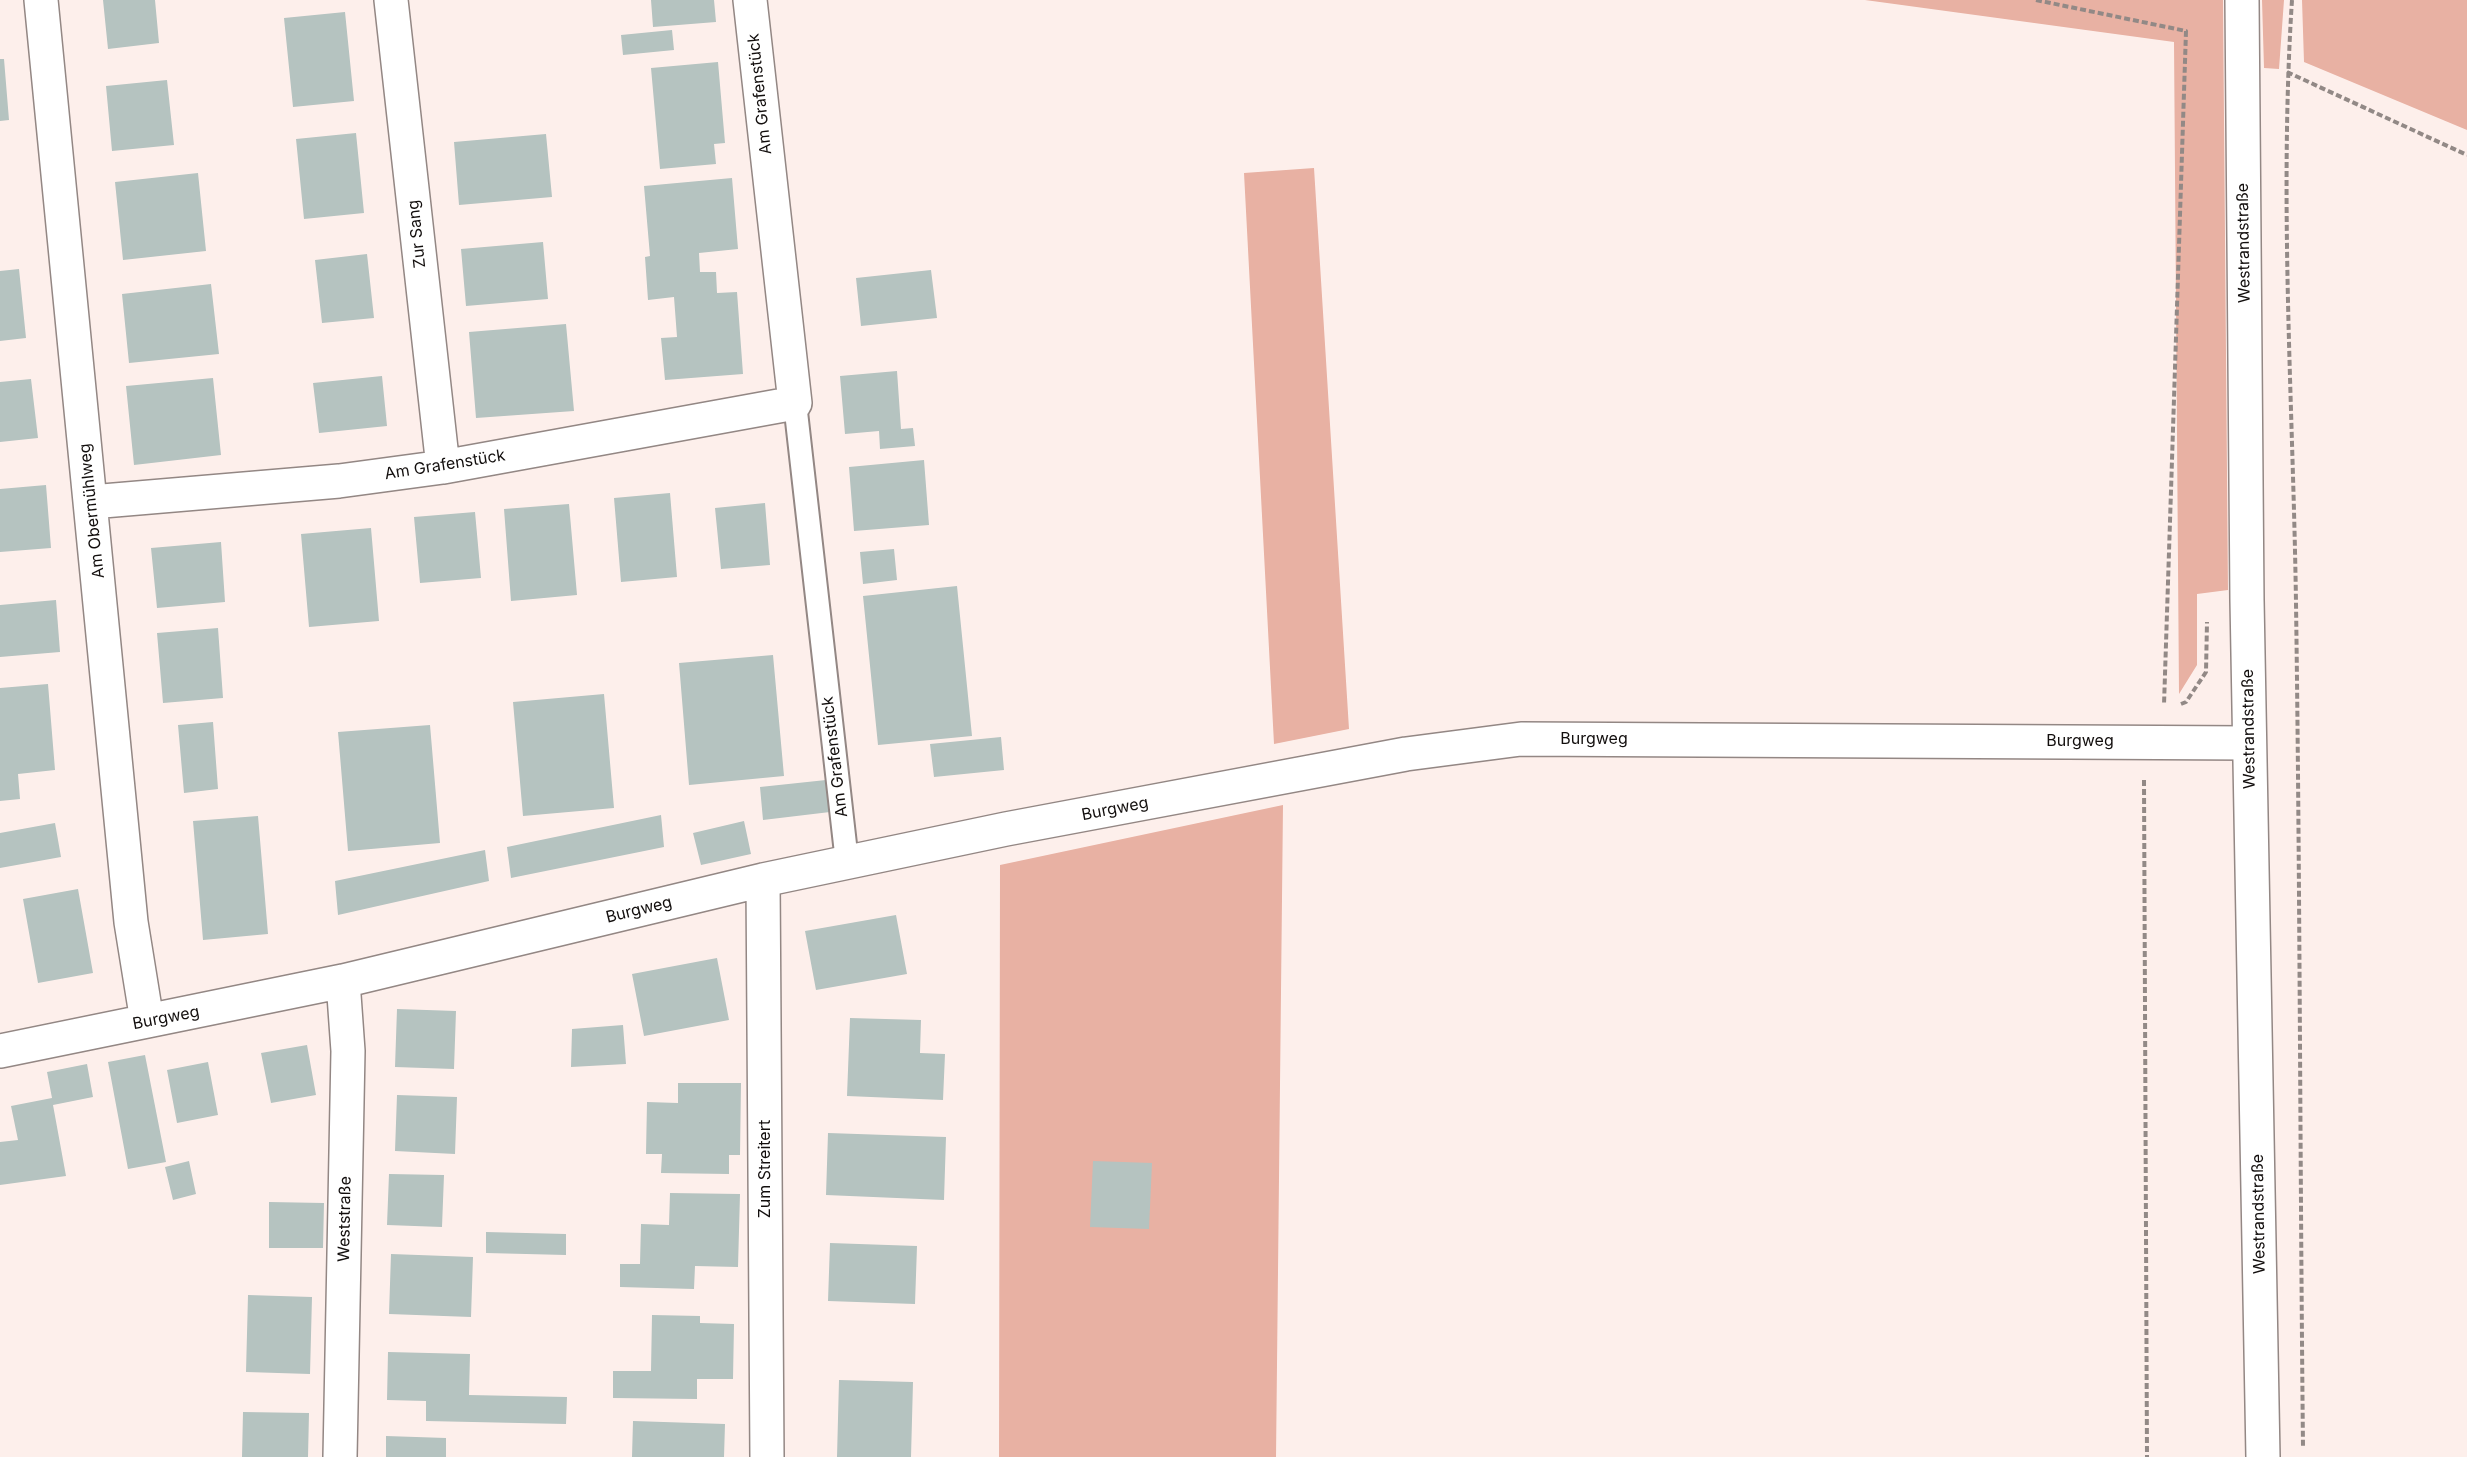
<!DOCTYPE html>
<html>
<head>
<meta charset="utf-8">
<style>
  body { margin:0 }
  canvas { display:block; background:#fdefeb }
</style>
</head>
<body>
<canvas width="2467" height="1457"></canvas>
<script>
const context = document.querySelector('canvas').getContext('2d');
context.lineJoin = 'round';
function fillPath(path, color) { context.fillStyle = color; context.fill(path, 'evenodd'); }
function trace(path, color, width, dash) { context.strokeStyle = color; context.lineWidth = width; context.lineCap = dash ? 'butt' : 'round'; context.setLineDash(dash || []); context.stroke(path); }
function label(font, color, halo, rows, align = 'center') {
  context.font = font + ' Inter,sans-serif'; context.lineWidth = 5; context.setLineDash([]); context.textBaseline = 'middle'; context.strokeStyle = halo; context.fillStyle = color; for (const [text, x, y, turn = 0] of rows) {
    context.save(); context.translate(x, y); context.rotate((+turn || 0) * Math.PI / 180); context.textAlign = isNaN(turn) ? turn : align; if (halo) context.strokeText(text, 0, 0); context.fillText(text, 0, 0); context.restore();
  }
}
const green = new Path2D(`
  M1865,0h358l5,590 -31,4v71l-18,29 -5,-652z
  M2262,0h22l-5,69 -15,-1z
  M2302,0h165v130l-163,-68z
  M1314,168l35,561 -75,15 -30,-571z
  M1283,805l-7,652h-277l1,-592z`);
const building = new Path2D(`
  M103,0h52l4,43 -51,6z
  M651,0h63l2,22 -63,5z
  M345,12l9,89 -61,6 -9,-89z
  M672,30l2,20 -51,5 -2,-20z
  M0,59h4l5,61 -9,1z
  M718,62l7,81 -11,1 2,20 -56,5 -9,-101z
  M167,80l7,65 -62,6 -6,-65z
  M356,133l8,80 -60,6 -8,-80z
  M546,134l6,63 -93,8 -5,-63z
  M198,173l8,78 -83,9 -8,-78z
  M732,178l6,71 -39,4 1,19h16l1,21 20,-1 6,82 -78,6 -4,-42 16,-1 -3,-40 -26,3 -3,-43 5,-1 -6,-70z
  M543,242l5,57 -82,7 -5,-57z
  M367,254l7,64 -52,5 -7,-63z
  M19,269l7,69 -26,3v-70z
  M931,270l6,48 -76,8 -5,-48z
  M211,284l8,70 -90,9 -7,-69z
  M566,324l8,87 -98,7 -7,-86z
  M897,371l4,58 12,-1 2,18 -35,3 -1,-18 -34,3 -5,-58z
  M382,376l5,50 -68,7 -6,-50z
  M213,378l8,77 -87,10 -8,-79z
  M31,379l7,59 -38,4v-60z
  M924,460l5,65 -75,6 -5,-64z
  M46,485l5,63 -51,4v-63z
  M670,493l7,84 -56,5 -7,-84z
  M765,503l5,62 -49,4 -6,-61z
  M569,504l8,91 -66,6 -7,-92z
  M475,512l6,66 -61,5 -6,-66z
  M371,528l8,93 -70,6 -8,-93z
  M221,542l4,60 -68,6 -6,-60z
  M894,549l3,31 -34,4 -3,-32z
  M957,586l15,150 -94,9 -15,-149z
  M56,600l4,52 -60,5v-52z
  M218,628l5,70 -60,5 -6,-70z
  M773,655l11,121 -95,9 -10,-122z
  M48,684l7,86 -37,4 2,25 -20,2v-113z
  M604,694l10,114 -91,8 -10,-114z
  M213,722l5,67 -34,4 -6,-68z
  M430,725l10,118 -92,8 -10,-119z
  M1001,737l3,33 -70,7 -4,-33z
  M826,780l4,32 -67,8 -3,-33z
  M661,815l3,32 -153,31 -4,-31z
  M258,816l10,118 -65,6 -10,-119z
  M744,821l7,33 -50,11 -8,-32z
  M55,823l6,34 -61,11v-35z
  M485,850l4,31 -151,34 -3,-34z
  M78,889l15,84 -55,10 -15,-84z
  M896,915l11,59 -91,16 -11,-59z
  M717,958l12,62 -85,16 -12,-62z
  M397,1009l59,2 -2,58 -59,-2z
  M850,1018l71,2 -1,33 25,1 -2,46 -96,-4z
  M623,1025l3,39 -55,3 1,-38z
  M307,1045l9,50 -45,8 -10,-50z
  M145,1055l21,107 -38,7 -20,-107z
  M208,1062l10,53 -41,8 -10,-53z
  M87,1064l6,33 -40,8 13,71 -66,9v-43l18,-2 -7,-34 41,-8 -5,-26z
  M678,1083h63l-1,72h-11v19l-68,-1 1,-19h-16l1,-52 31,1z
  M397,1095l60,2 -2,57 -60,-3z
  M828,1133l118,4 -2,63 -118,-5z
  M189,1161l7,33 -23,6 -8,-33z
  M1093,1161l59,2 -3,66 -59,-2z
  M389,1174l55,1 -2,52 -55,-2z
  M670,1193l70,1 -2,73 -43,-1 -1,23 -74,-2v-23h20l1,-40 28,1z
  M269,1202l55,1 -1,45h-54z
  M486,1232l80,2v21l-80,-2z
  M830,1243l87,3 -2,58 -87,-3z
  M391,1254l82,3 -2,60 -82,-3z
  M248,1295l64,2 -2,77 -64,-2z
  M652,1315l48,1v7l34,1 -1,55h-36v20l-84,-1v-27h38z
  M388,1352l82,2 -1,41 98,2 -1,27 -140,-3v-20l-39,-1z
  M839,1380l74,2 -2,75h-74z
  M243,1412l66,1 -1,44h-66z
  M633,1421l92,3 -1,33h-92z
  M386,1436l60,2v19h-60z`);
const path = new Path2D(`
  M2036,0l150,31 -22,674
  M2292,0c-13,201 1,402 4,603 4,282 4,563 7,844
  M2287,72l180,83
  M2181,704l5,-2 20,-30 1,-50
  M2144,780l3,677`);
const service = new Path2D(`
  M795,403l52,459`);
const minor = new Path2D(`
  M41,0l90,922 16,99
  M391,0l52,467
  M91,502l248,-21 104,-14 352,-64 -45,-403
  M763,880l4,577
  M0,1051l343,-70 420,-101 243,-51 400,-75 115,-15 728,4
  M340,1457l8,-406 -5,-70`);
const secondary = new Path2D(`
  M2242,0l5,600 16,857`);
const streetNames = [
  ["Am Grafenstück",760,94,-96],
  ["Zur Sang",417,234,-96],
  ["Westrandstraße",2244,243,-91],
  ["Am Grafenstück",445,465,-9],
  ["Am Obermühlweg",92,511,-96],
  ["Westrandstraße",2249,729,-91],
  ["Burgweg",1594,739],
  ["Burgweg",2080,741],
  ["Am Grafenstück",835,757,-97],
  ["Burgweg",1115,809,-11],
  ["Burgweg",639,910,-14],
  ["Burgweg",166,1018,-11],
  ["Zum Streitert",765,1169,-90],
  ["Westrandstraße",2259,1214,-91],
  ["Weststraße",345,1219,-89]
];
fillPath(green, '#e8b1a3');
fillPath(building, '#b5c3c0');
trace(service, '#938784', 26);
trace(minor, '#938784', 36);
trace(secondary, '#938784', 36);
trace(path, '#928986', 4, [6, 3]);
trace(service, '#fff', 22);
trace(minor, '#fff', 33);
trace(secondary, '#fff', 33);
label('16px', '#120e0d', '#fff', streetNames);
</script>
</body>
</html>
